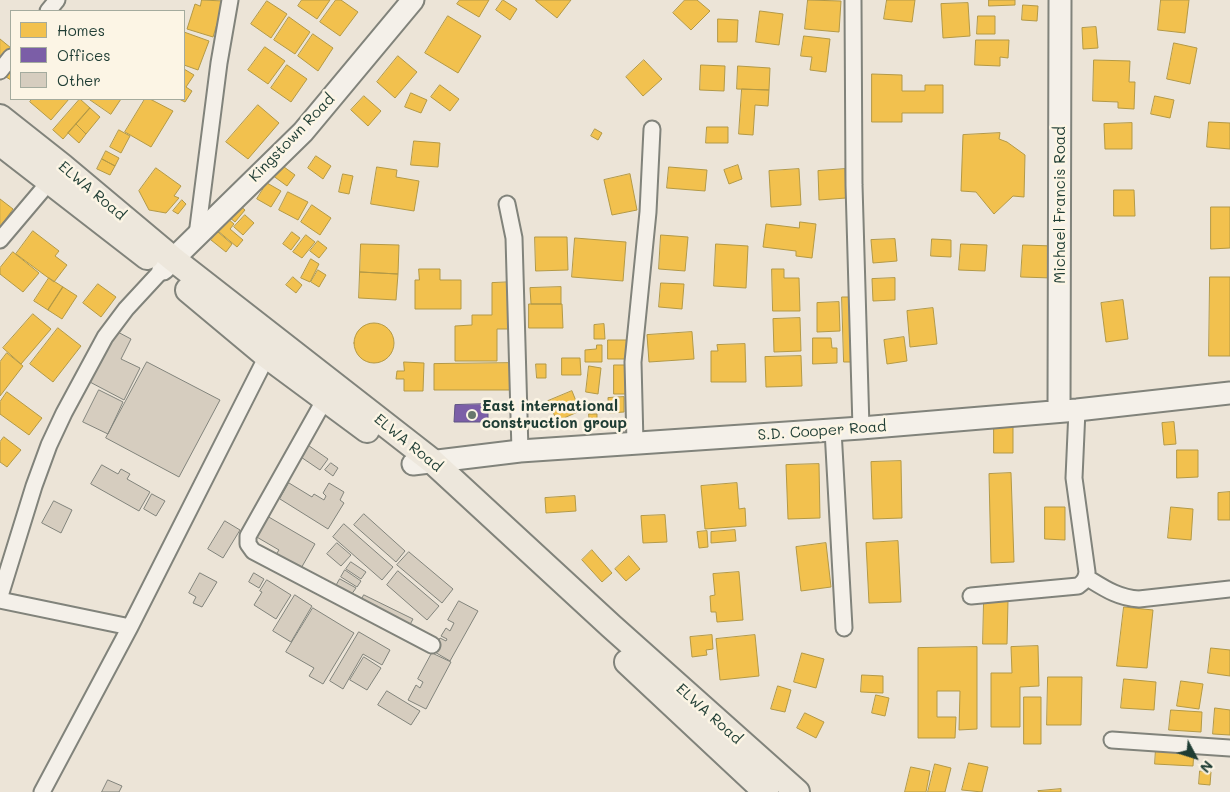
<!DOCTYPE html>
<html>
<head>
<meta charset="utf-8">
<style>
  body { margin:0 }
  #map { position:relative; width:1230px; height:792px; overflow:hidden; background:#ece4d7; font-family:Mali,sans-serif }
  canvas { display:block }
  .legend { position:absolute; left:10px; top:10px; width:175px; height:90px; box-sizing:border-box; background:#fcf5e5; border:1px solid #a4ab9e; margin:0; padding:6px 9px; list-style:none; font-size:15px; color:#1f3d34 }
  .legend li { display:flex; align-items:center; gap:10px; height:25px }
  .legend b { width:25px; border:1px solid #a4ab9e }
  .north { position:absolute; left:1170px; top:732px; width:50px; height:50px; -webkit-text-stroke:4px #fcf5e5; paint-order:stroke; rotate:130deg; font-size:14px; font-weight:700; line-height:20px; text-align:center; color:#1f3d34 }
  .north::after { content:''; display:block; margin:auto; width:18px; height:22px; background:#1f3d34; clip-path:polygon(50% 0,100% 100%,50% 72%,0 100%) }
</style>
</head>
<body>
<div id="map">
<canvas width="1230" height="792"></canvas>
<ul class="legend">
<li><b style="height:14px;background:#f2c14e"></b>Homes</li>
<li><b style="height:14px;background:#7b5ea7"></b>Offices</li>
<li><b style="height:14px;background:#d6cdbf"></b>Other</li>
</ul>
<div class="north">N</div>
</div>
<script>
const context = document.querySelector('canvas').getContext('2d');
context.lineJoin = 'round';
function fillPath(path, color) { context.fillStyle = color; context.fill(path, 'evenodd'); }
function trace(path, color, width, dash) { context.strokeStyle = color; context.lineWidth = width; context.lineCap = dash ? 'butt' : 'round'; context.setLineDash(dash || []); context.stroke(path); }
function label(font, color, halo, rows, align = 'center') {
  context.font = font + ' Mali,sans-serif'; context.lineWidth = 5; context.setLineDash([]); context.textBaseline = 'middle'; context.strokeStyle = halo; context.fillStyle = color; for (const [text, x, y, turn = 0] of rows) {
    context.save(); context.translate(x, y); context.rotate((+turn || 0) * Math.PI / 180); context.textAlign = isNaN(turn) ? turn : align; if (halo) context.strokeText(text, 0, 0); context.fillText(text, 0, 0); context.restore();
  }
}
const homes = new Path2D(`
  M202,0l22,1 -11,36 -26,-8 8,-25 5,2z
  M302,0h28l-13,19 -19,-13z
  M336,0h5l17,12 -18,24 -20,-14z
  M460,0h29l-10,17 -22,-13z
  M503,0l14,9 -7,11 -14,-10z
  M536,0h35l-14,18 -21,-17z
  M685,0h12l13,11 -19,19 -18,-17z
  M808,0l33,1 -2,31 -34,-3z
  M887,0h28l-3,22 -28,-3z
  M989,0h26v5l-26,1z
  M1161,0h28l-4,33 -27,-3z
  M267,1l20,13 -16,24 -20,-14z
  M968,3l2,33 -27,2 -2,-34z
  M1023,5l15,1 -1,15 -15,-1z
  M760,11l23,3 -4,31 -23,-3z
  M448,16l33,20 -23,37 -33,-20z
  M978,16h17v18h-18z
  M289,17l21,15 -15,22 -21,-14z
  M718,19l20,1 -1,22h-19z
  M1096,27l2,21 -15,1 -1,-21z
  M184,32l25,9 -11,29 -14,-5z
  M313,34l20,14 -15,23 -20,-15z
  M804,36l26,3 -4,33 -16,-2 2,-13 -11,-1z
  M0,39l11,9 -11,15z
  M976,40h33l-1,18 -8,-1v9l-25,-1z
  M1174,43l23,5 -7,36 -23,-5z
  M265,47l20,14 -17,23 -20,-14z
  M398,56l19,16 -22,26 -18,-16z
  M644,60l18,19 -19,17 -17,-19z
  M1094,60l36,1 -1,21h6l-1,27 -16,-1v-6l-25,-1z
  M287,65l20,14 -16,23 -20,-14z
  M701,65l24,1 -1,25 -24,-1z
  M738,66l32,2 -1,22 -32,-1z
  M184,69l10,6 -8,12 6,4 -7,11 -6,-3h5z
  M11,70v10l-5,-3z
  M872,74l30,1v16h23v-6h18v28h-41v9h-30z
  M440,85l19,14 -9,12 -19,-14z
  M742,89l27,1 -1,16 -13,-1 -2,30 -14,-1z
  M411,93l16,7 -6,13 -16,-6z
  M364,96l17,15 -13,15 -17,-16z
  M1155,96l19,4 -4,18 -19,-4z
  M32,99h37l-18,21 -21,-18z
  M80,99l10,9 -27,31 -10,-9z
  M89,99h32l-10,15z
  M145,99h5l23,12 -22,36 -26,-15z
  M258,105l21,18 -31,36 -22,-17z
  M90,108l10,9 -14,17 -10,-10z
  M1209,122l21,1v26l-23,-2z
  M1132,123v26h-27l-1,-25z
  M76,124l10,10 -7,9 -11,-10z
  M707,127h21v16h-22z
  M595,129l7,4 -4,7 -7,-4z
  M119,130l11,6 -9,17 -11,-6z
  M1000,133l-1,6 8,3 18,13 -1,42 -11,-1 -19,18 -18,-22 -15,-1 2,-56z
  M414,141l26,2 -2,24 -27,-2z
  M106,151l13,7 -4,8 -13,-7z
  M316,156l15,10 -8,13 -15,-11z
  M102,159l13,7 -5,9 -13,-6z
  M280,164l15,11 -8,11 -15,-11z
  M738,165l4,14 -13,5 -5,-14z
  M377,167l20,3 -1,7 23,4 -5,30 -43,-7z
  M669,167l38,3 -2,21 -38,-3z
  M156,168l25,18 -7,10 5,2 -13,15 -17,-3 -10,-19z
  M799,169l2,36 -30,2 -2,-36z
  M845,169l1,29 -27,2 -1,-29z
  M343,174l10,2 -4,18 -10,-2z
  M630,174l7,36 -25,5 -8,-35z
  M267,183l14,8 -10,16 -14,-8z
  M1114,190h20l1,26h-21z
  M288,192l20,10 -10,18 -19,-10z
  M0,199l13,10 -13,18z
  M182,200l4,4 -8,10 -5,-3z
  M239,205l6,5 -10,12 -6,-5z
  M312,205l19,13 -11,17 -19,-13z
  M1211,207h19v41l-19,1z
  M245,215l9,8 -11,12 -9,-8z
  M228,219l6,5 -4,5 13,11 -6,7 -19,-16z
  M800,222l16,2 -4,34 -16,-2v-5l-33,-4 3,-23 33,4z
  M33,231l26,20 -4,5 12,9 -13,17 -38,-28z
  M218,232l14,12 -6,8 -15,-12z
  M292,232l8,6 -9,12 -8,-6z
  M306,235l9,7 -13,16 -9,-6z
  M661,235l27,2 -3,34 -26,-2z
  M535,237h32l1,33 -32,1z
  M575,238l51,4 -3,39 -51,-4z
  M895,239l2,22 -24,2 -2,-23z
  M932,239l19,1v17l-20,-1z
  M318,241l9,7 -8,10 -9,-7z
  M361,244l38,1 -1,29 -38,-2z
  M716,244l32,2 -2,42 -32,-2z
  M961,244l26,1 -2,26 -26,-1z
  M1023,245l30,1 -1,32 -31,-1z
  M13,252l26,21 -16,19 -23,-18v-6z
  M311,259l8,5 -9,18 -9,-4z
  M419,269h21v11h21v29h-46v-29h4z
  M772,269h12v9h15l1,33h-27z
  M318,270l8,5 -7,12 -8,-5z
  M360,272l38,2 -2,26 -37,-2z
  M293,277l9,8 -6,8 -10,-8z
  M1210,277h20v79h-21z
  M49,278l14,9 -15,23 -14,-9z
  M895,278v22l-22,1 -1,-22z
  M515,282v47h-18v32h-42v-35l17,-1v-10h20v-32z
  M661,283l23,1 -2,25 -23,-2z
  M98,284l18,13 -15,20 -18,-14z
  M63,287l14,9 -15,23 -14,-9z
  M561,287v17h-30l-1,-16z
  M842,297h12l2,65h-12z
  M1123,300l5,39 -22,3 -5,-39z
  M839,302l1,29 -23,1v-29z
  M529,304h33l1,24h-34z
  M933,308l4,36 -27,3 -3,-36z
  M33,314l18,15 -30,35 -18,-16z
  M800,318l1,33 -27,1 -1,-33z
  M354 343a20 20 0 1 1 40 0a20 20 0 1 1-40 0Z
  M604,324l1,15h-11v-14z
  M58,328l23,18 -28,36 -23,-18z
  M692,332l2,27 -45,3 -2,-27z
  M904,337l3,24 -20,3 -3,-24z
  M813,338h18l1,10h5v15l-24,1z
  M608,340h19v19h-19z
  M745,344l1,38h-35v-31h7l-1,-6z
  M597,345h5v17h-17v-12l11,-1z
  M7,353l16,13 -23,30v-34z
  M801,356l1,30 -36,1 -1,-30z
  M562,358h18l1,17h-19z
  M404,362l20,1 -1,28h-19v-12h-8l1,-8h7z
  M514,363v27h-80v-26z
  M536,364h10v14h-9z
  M614,365h16v29h-16z
  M589,366l12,2 -3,26 -12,-2z
  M572,391l8,20 -23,10 -9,-20z
  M7,392l35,26 -13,17 -29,-21v-12z
  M624,397v15l-15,1 -1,-15z
  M589,414h8v11h-7z
  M994,416h19v37h-19z
  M1174,422l2,22 -12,1 -2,-22z
  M4,437l17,13 -14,17 -7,-5v-20z
  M1177,450h21v27l-21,1z
  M901,461l1,57 -29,1 -2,-57z
  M819,464l1,54 -32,1 -2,-54z
  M1011,473l3,89 -23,1 -2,-89z
  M737,483l2,26 6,-1 1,18 -41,3 -4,-43z
  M1230,492v28h-12v-27z
  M575,496l1,15 -30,2 -1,-15z
  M1045,507h20v33l-20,-1z
  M1171,507l22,2 -2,31 -23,-2z
  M665,515l2,27 -24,1 -2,-27z
  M735,530l1,11 -25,2v-11z
  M707,531l1,16 -9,1 -2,-16z
  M898,541l3,61 -32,1 -3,-60z
  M826,543l5,44 -30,4 -5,-44z
  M592,550l20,23 -10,9 -20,-22z
  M629,556l11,13 -14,12 -11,-12z
  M739,572l4,48 -26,2 -1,-10h-5l-1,-16 5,-1 -2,-21z
  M984,600h24l-1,44h-24z
  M1124,607l29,3 -6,58 -30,-2z
  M712,635l1,14 -7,1 1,5 -15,2 -2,-20z
  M755,635l4,41 -39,4 -4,-41z
  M1038,646l1,40 -19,1v40h-29v-54h21l-1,-26z
  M977,647v82l-18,1 1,-39h-23v26h19l-1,21h-37v-90z
  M1211,648l19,2v26l-22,-3z
  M802,653l22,6 -8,29 -22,-6z
  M862,675l21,1v17l-22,-1z
  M1048,677h34l-1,48h-34z
  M1124,679l32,3 -2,28 -33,-2z
  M1181,681l22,3 -4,25 -22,-3z
  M778,686l13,4 -6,22 -14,-3z
  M876,695l13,3 -4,18 -13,-3z
  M1024,697h17v47h-17z
  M1215,708l15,2v25l-17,-1z
  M1171,710l31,2 -1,20 -32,-2z
  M805,713l19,9 -8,16 -19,-10z
  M1156,748l38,2 -1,16 -38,-2z
  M969,763l19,4 -6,25 -20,-2z
  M935,764l16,4 -6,24h-17z
  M911,767l19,4 -4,21h-21z
  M1200,771l11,1 -1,13 -11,-1z
  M1061,789v3h-22l-1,-1z`);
const offices = new Path2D(`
  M488,404v18h-34l1,-17z`);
const building = new Path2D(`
  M114,330l17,9 -10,20 19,9 -16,32 -36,-19z
  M147,362l73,38 -41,77 -73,-39z
  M99,390l24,12 -15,32 -25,-12z
  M302,441l26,18 -8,11 -25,-17z
  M331,463l7,5 -5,8 -8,-6z
  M102,465l16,9 3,-5 9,5 -3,5 23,13 -11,19 -48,-27z
  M289,483l23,14 2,-3 10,6 2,-4 -3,-3 6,-10 15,9 -4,8 4,3 -16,26 -48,-30z
  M152,494l13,7 -9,15 -12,-7z
  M54,501l18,9 -11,23 -19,-10z
  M364,514l41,37 -9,11 -42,-37z
  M267,516l48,28 -19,33 -25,-15 8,-12 -24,-14z
  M225,521l15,9 -17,28 -15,-9z
  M344,524l49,43 -11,13 -49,-43z
  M337,543l14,12 -10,11 -14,-12z
  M409,552l44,37 -11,14 -45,-38z
  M351,562l15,10 -5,7 -15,-10z
  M345,570l16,11 -4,6 -16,-10z
  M398,571l41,35 -12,14 -40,-35z
  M200,573l17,9 -15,25 -9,-4 3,-6 -7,-4z
  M254,573l10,6 -5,9 -10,-6z
  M340,579l16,9 -5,7 -15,-9z
  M267,580l24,15 -15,24 -22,-14 8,-13 -2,-1z
  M295,595l17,11 -21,36 -18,-11z
  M364,595l49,24 -7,13 -49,-23z
  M459,601l19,10 -28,50 -17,-10 7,-13 6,3 1,-2 -6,-3 5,-8 4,3 4,-8 -6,-3z
  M313,608l41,25 -31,51 -14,-8 5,-8 -28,-16z
  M359,632l31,18 -8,15 -19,-11 -20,35 -13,-8z
  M432,653l19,9 -25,47 -18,-9 8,-15 4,3 3,-6 -5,-3z
  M364,657l17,11 -14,22 -17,-10z
  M387,691l33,20 -9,14 -33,-20z
  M108,780l14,6 -3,6h-17z`);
const street = new Path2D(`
  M853,0l1,185 7,243
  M48,11l9,-11
  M0,71l11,-14
  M507,204l7,34 6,213
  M197,235l22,-172 11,-63
  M0,240l55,-65
  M325,399l-77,137v8l5,7 179,94
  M833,430l11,198
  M635,443l-2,-81 15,-150 4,-83
  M1086,577c18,11 32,21 53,22l91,-10
  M0,596l34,-110 15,-41 15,-32 41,-76 21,-28 37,-40
  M971,596l107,-10c6,-4 8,-7 9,-14l-13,-94 3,-68
  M0,600l130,27
  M1112,740l118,8
  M42,792l88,-165 137,-271`);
const secondary = new Path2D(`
  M163,269l140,-137 110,-132
  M1059,410l1,-410
  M413,464l107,-13 341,-23 216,-18 153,-17`);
const primary = new Path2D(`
  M0,117l62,49 111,93 259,202 179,165 186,166
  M0,143l147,114
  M188,290l79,66 100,74
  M627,662l139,130`);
const markers = [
  [472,415,5,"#67776d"]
];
const streetNames = [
  ["Kingstown Road",292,138,-46],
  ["ELWA Road",92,191,40],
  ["Michael Francis Road",1060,205,-90],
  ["S.D. Cooper Road",822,431,-4],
  ["ELWA Road",408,443,39],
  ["ELWA Road",709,714,42]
];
const poiNames = [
  ["East international",482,406],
  ["construction group",482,423]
];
fillPath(homes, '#f2c14e');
trace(homes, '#b39946', 1);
fillPath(offices, '#7b5ea7');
trace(offices, '#5f5484', 1);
fillPath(building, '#d6cdbf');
trace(building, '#81837b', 1);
trace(street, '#81837b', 19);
trace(secondary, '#81837b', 25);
trace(primary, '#81837b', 28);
trace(street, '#f4f0e9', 15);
trace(secondary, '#f4f0e9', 21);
trace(primary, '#ede7dc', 24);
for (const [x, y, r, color] of markers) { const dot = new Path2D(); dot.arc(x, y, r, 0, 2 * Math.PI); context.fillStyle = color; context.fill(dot); trace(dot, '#fcf5e5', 2); }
label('15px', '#1f3d34', '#fcf5e5', streetNames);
label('bold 15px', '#1f3d34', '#fcf5e5', poiNames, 'left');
</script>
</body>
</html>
